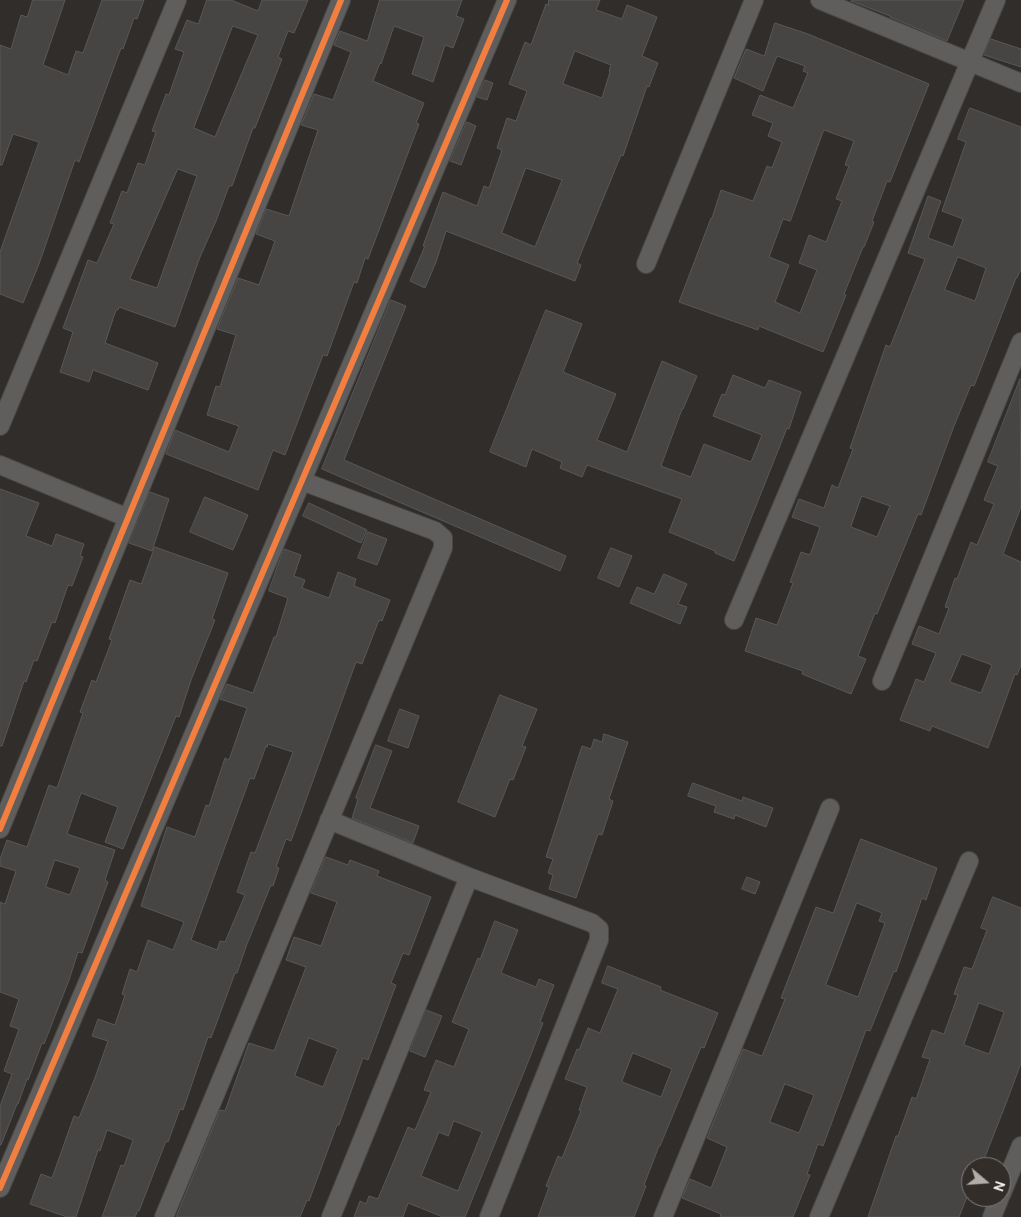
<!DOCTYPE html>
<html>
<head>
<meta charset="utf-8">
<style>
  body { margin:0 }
  #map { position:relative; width:1021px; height:1217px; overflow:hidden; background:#302d2a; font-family:Cabin,sans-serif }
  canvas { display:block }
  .north { position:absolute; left:961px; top:1157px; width:50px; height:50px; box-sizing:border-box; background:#322d28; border:1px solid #807c78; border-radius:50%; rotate:108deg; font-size:14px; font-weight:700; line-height:20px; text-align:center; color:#f6f3ef }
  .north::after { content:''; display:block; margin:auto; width:18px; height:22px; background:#b1aeaa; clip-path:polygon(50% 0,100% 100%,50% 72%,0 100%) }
</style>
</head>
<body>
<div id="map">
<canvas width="1021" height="1217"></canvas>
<div class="north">N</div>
</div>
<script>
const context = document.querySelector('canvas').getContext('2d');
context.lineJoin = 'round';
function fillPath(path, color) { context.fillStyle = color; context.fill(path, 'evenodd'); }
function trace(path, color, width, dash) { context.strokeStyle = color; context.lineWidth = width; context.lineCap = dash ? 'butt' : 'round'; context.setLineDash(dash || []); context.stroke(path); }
const building = new Path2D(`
  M33,0h32l-22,65 25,10 8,-24 7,2 19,-53h42l-7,19 -3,-1 -11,31 -2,-1 -42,114 -4,-2 -36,104 -16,39 -23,-9v-42l39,-110 -26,-8 -11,31h-2v-120l11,4 10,-34 6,2z
  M207,0h24l27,11 4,-11h46l-14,33 -6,-2 -10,26 4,2 -27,69h-2l-21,58h-3l-13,35 -16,36 -25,70 -56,-20 -1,3h-2l-11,33 53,20 -10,27 -55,-20 -4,12 -29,-10 13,-40 -10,-4 25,-68 9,3 17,-39 -4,-1 12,-32 5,2 11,-30 7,2 11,-33 -4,-1 14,-37 3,1 15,-43 -9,-3 12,-29 11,4zM233,26l25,9 -43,102 -21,-9zM178,169l19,7 -40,112 -27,-9z
  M380,0h82l-6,16 8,3 -11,29 -8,-3 -12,37 -21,-8 12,-37 -30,-11 -13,38 -1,-1 -7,18 51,22 -8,20 3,1 -51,135 -3,-1 -8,25 -3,-1 -27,74 -4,-1 -38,100 -12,-5 -15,40 -92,-36 9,-24 54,22 10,-26 -32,-11 9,-29 4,1 16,-52 -19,-6 21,-51 21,7 16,-44 -19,-7 10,-25 23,7 29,-86 -17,-5 13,-31 19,6 18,-48 -17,-7 6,-14 27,10z
  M549,0h51l-4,10 26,9 5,-14 30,12 -15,39 16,7 -9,24 -2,-1 -24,70 -2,-1 -44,108 4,2 -6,16 -129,-50 -10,31 -11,26 -15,-7 15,-35h-2l20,-54 34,14 7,-20 5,2 13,-38 -5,-2 10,-30 9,3 11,-30 -18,-7 16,-42 6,3 15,-41 2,1zM575,51l36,14 -2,6 1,1 -8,26 -39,-14zM526,168l36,12 -27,67 -33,-14z
  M852,0h112l-17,41 -57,-24v-1l-39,-15z
  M775,23l33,11 121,50 -39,98 -3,-1 -15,40 2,1 -10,25h-1l-19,47 2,1 -23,57 -64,-26 -1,4 -79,-28 32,-84h1l9,-28 32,11 14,-35 5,2 10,-26 -14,-6 5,-13 -21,-8 8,-20 33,13 15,-35 -5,-2 2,-5 -28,-10 -14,35 -29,-13 12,-29 18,7zM824,130l30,11 -9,24 4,1 -13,33 6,2 -16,41 -17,-7 -10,28 18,7 -17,43 -25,-11 14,-37 -20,-8 14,-38 7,2z
  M991,39l30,10v18l-37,-12z
  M485,80l8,3 -6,17 -10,-3z
  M970,108l51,19v142l-4,9h-1l-42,108 -3,-1 -17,41 -33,89 -3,-1 -41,100 -2,-1 -17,43 8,3 -15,35 -49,-20 1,-3 -58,-20 11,-33 21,7 16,-42 -3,-1 11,-30 9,3 10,-28 -28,-10 7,-18 25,9 8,-23 6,3 15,-39 -3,-1 36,-103 4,2 35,-88 -17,-6 20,-57 13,5 -13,37 25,9 10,-28 -21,-8 24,-69 -8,-3zM958,257l28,11 -11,33 -30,-11zM862,496l28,10 -13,31 -26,-10z
  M467,122l9,4 -15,39 -11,-4z
  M391,300l15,6 -62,154 222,96 -6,15 -238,-102z
  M546,310l36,14 -19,48 53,22 -19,46 30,12 35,-91 35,15 -14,33h-1l-21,57 30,11 13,-33 47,18 11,-27 -49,-19 9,-22 3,1 8,-20 32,13 4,-8 32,12 -12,37 -2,-1 -53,133 -19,-8v-2l-46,-19 13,-33 -95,-34 -5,12 -22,-9 2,-6 -30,-13 -6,18 -36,-15z
  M1020,379l1,128 -18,47 18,8v103l-4,10 -2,-1 -27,74 -56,-22 -2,5 -30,-11 16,-41 8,3 12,-29 -24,-9 7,-18 20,8 10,-26 -4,-1 10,-29 2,1 14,-37 6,3 17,-41 -10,-4 14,-34 -10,-4zM962,654l30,11 -11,28 -31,-11z
  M0,489l39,14 -13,33 26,10 4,-12 28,10 -4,12 3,1 -11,29 -4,-1 -13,38 -3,-1 -15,39 -3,-1 -8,22 -2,-1 -22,65h-2z
  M150,492l19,7 -17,52 -23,-8z
  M205,497l43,18 -15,35 -43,-18z
  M309,503l58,27 -6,13 -58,-27z
  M368,532l19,7 -10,26 -19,-7z
  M155,547l73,26 -16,46 3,1 -24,60 -12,37 -3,-1 -53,133 -18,-7 13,-35 -37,-14 -14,41 48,16 -10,30 3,2 -26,71 -4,-1 -9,28 -25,64 -2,-1 -14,37 -1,-1 -9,25h-1l-16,41h-1v-39l12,-32 -8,-3 15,-42 -9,-3 9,-27 -19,-7v-90l5,2 11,-33 -16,-5v-7l7,-19 20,7 22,-62 8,3 26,-75 -3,-1 12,-32 4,2 16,-42 -3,-1 21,-59 11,4zM55,860l25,8 -10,27 -24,-8z
  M611,548l21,8 -13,31 -21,-9z
  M284,549l17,6 -7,21 11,4 -3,8 27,10 9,-26 18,7 -2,7 36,14 -8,21 -3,-1 -17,44 -6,-2 -65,179 -5,-2 -10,28 3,1 -6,18 -2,-1 -24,59 -10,29h-2l-24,65 -3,-1 -25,73 -3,-1 -12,33 -2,-1 -27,70 -1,-1 -3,7h-33l19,-52 3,1 9,-26 -26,-10 -7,21 -2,-1 -22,67h-9l-37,-13 11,-30 11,4 22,-62 5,2 17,-43 12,-34 -16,-5 6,-17 17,6 10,-30 -3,-1 8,-25 7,3 11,-32 25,10 11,-28 -43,-16 26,-79 28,10 11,-32 3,1 16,-48 4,2 18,-52 -27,-9 7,-15 26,9 21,-56h2l12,-39 -19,-7zM268,744l25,8 -38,101 -4,-1 -14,40 8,3 -20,47 -5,-1 -3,9 -26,-10 59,-162 4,1 12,-33 1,1z
  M664,574l23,10 -9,20 9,3 -7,17 -50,-21 7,-16 17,7z
  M500,695l37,14 -15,37 4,1 -13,33 -3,-1 -15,38 -37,-15z
  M400,709l19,7 -11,32 -20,-7z
  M604,734l24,8 -19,57 4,2 -11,34 -4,-1 -22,64 -27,-9 4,-14 -5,-2 5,-14 -7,-2 36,-111 9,3 3,-10 8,3z
  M376,745l16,6 -22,57 49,18 -6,17 -61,-25 6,-19 -2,-1z
  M693,783l49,18 1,-4 30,11 -7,19 -31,-12 -1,4 -20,-7 2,-6 -28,-10z
  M861,839l76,29 -11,32 -4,-2 -26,74 -2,-1 -24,60 -4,-1 -43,116 -5,-2 -11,30 3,1 -17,42h-73l1,-3 -39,-16 8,-19 21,9 16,-41 -20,-9 36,-89 19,7 23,-57 -4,-1 35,-91 17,6zM857,903l25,10 -3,8 6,2 -27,74 -32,-12zM785,1084l29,11 -15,38 -29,-11z
  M326,857l22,8 2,-5 29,11 -2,5 54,21 -22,58 -6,-2 -12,30 5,2 -28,75 -5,-2 -24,67h-2l-28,76 -2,-1 -7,17h-124l44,-107 5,1 24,-68 25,8 32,-84 -20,-7 8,-23 27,9 16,-44 -26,-9zM309,1038l29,11 -15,38 -28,-11z
  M747,877l13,5 -5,12 -13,-5z
  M993,897l28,11v155l-16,43 -24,61h-10v20l-12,30h-91l28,-81h2l14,-39 4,2 14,-40 -8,-2 10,-27 12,4 14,-39 -4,-1 10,-27 8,2 15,-39 -6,-2zM979,1003l25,9 -15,42 -25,-9z
  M495,921l23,9 -17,43 35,14 3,-8 15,6 -14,37 3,1 -13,34 -65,160h-22l-35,-14 -5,14h-49l6,-16 6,3 3,-8 9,3 30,-72 7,3 16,-38 -7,-2 12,-30 18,7 15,-38 -17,-7 26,-64 2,1zM454,1121l28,11 -24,59 -37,-15 18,-44 9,4z
  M608,966l53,21 -1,3 58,23 -14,35 -3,-1 -41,99h-1l-15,39 2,1 -12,31h-96l11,-30 -3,-1 12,-30 4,2 19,-47 -2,-1 8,-23 -22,-8 12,-30 2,1 9,-22 12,5 18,-44 -16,-6zM633,1053l39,16 -11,28 -39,-15z
  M426,1010l16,6 -17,41 -15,-6z`);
const minor = new Path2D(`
  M820,0l201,83
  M646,264l108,-264
  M0,426l177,-426
  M0,465l128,53
  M734,620l262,-620
  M882,681l139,-339
  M329,820l140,57 123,46 7,6v11l-110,277
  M0,829l341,-829
  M0,1188l507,-1188
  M1001,1195l20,-49
  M164,1217l279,-669v-10l-8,-7 -133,-50
  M331,1217l138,-340
  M663,1217l167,-409
  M819,1217l150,-356
  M992,1217l8,-20`);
const cycleway = new Path2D(`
  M0,829l341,-829
  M0,1188l507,-1188`);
fillPath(building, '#474544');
trace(building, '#5a5757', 1);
trace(minor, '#4b4946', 20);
trace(minor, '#5f5e5d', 18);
trace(cycleway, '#f27e40', 6);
</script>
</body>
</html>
